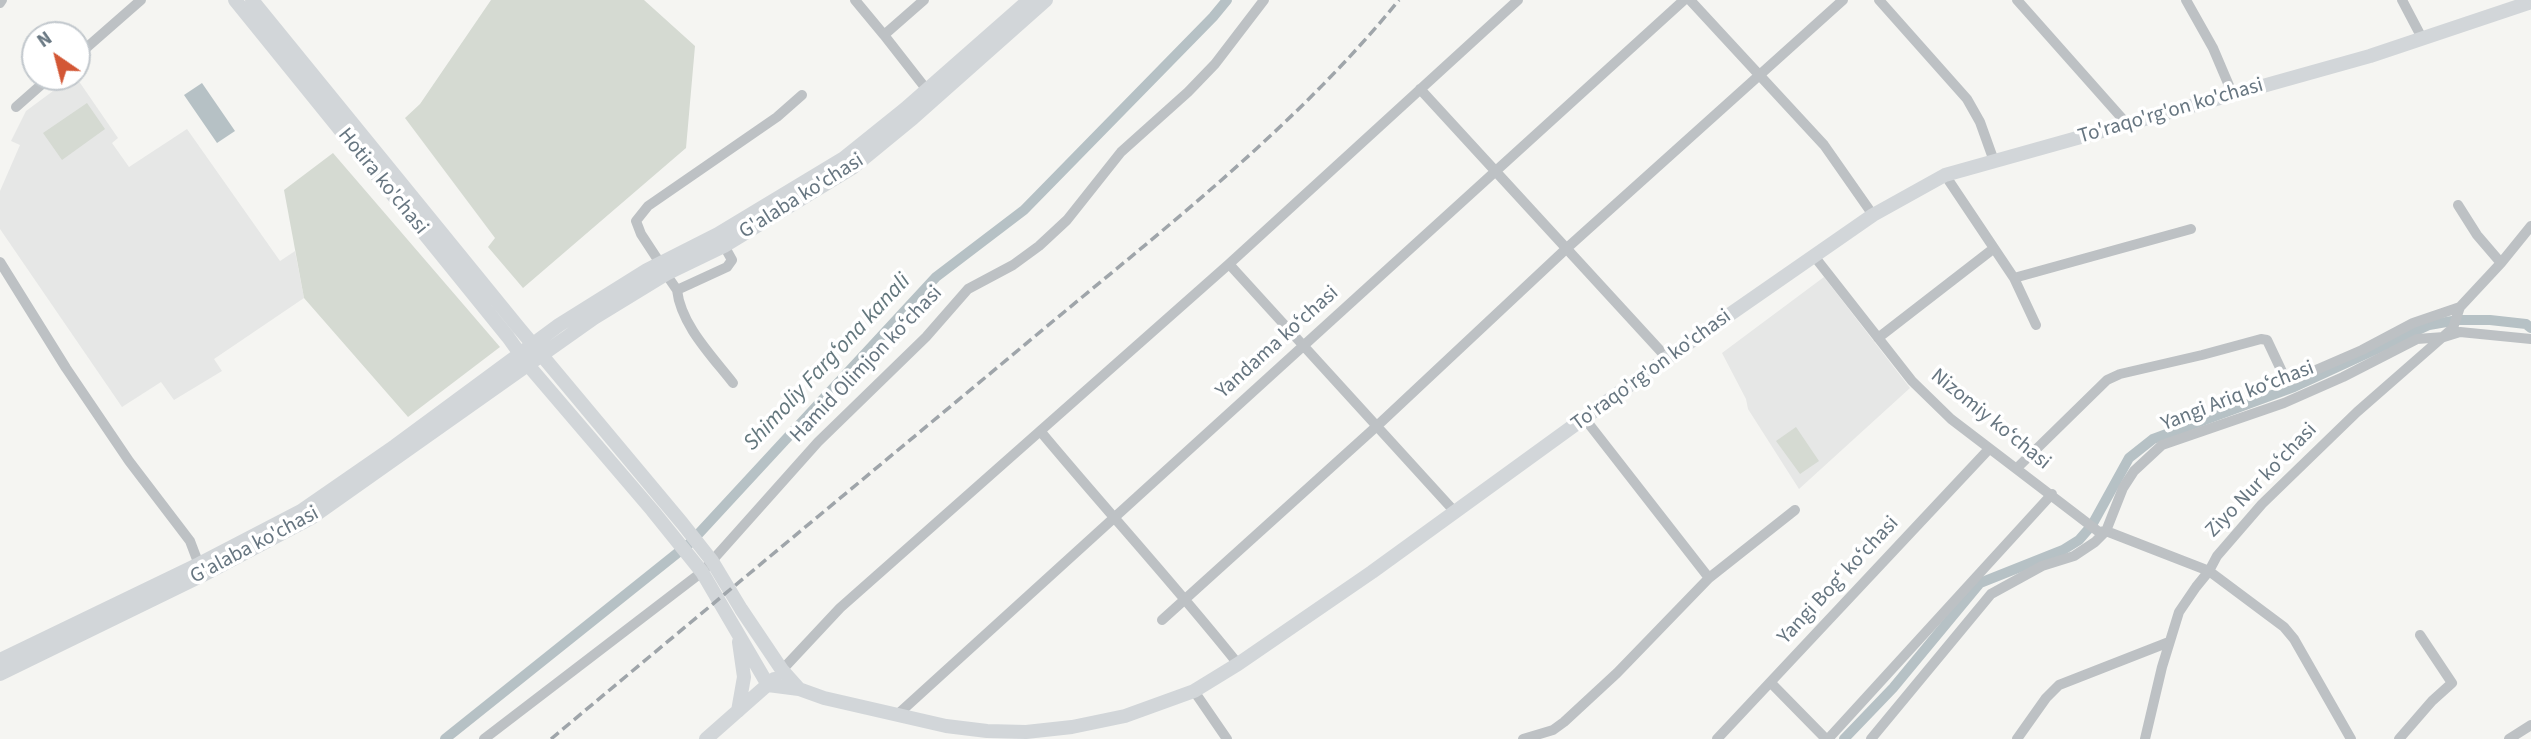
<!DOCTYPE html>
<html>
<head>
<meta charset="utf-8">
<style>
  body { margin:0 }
  #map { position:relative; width:2531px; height:739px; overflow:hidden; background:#f5f5f2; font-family:"Source Sans 3",sans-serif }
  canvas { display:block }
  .north { position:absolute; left:21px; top:21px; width:70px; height:70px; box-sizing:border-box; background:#fff; border:2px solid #c2c8cd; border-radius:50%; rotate:325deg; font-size:19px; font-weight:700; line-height:28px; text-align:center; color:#677681 }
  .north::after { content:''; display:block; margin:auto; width:24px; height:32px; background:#d35735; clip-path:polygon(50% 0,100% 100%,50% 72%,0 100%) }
</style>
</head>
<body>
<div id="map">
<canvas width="2531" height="739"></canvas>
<div class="north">N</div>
</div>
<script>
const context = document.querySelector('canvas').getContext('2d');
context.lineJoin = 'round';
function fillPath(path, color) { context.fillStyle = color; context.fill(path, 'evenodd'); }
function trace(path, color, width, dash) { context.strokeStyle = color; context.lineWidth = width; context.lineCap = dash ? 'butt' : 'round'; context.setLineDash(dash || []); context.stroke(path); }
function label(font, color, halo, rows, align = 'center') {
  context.font = font + ' "Source Sans 3",sans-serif'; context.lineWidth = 7; context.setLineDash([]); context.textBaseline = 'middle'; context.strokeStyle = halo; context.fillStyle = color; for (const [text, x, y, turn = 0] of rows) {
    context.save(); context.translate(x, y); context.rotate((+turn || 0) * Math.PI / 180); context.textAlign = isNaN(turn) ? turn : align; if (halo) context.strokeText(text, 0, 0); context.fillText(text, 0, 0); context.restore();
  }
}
const built = new Path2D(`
  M72,77h4l42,61 -6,5 17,24 58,-38 93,132 15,-10 9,47 -90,61 8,12 -48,29 -13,-18 -39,25 -122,-178v-38l20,-46 -9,-4 15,-30z
  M1824,277l86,111 -111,101 -51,-80 -2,-10 -24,-46z`);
const green = new Path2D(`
  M491,0h153l51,46 -9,102 -163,140 -35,-41 7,-9 -90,-120 15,-14z
  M87,103l18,26 -43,31 -19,-27z
  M333,153l167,194 -92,70 -104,-119 -20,-108z
  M1796,427l23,34 -19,13 -24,-33z`);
const water = new Path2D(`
  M202,83l33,48 -18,12 -33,-48z`);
const canal = new Path2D(`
  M445,739l245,-196 246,-266 88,-67 189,-193 14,-17
  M1844,739l49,-51 87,-105 83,-33 16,-10 13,-15 37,-67 24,-19 141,-52 135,-62 29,-5h32l36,4 5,4`);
const minor = new Path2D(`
  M855,0l29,35
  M924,0l-40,35 43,55
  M1690,0l134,145 49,70
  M1879,0l88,99 13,23 14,39
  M2017,0l111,125
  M2186,0l27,48 20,47
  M2402,0l20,38
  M0,3l2,-3
  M77,56l64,-56
  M1420,89l247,269
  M16,107l34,-30
  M1945,175l69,103 22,47
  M2458,205l19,30 24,28
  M1814,256l98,125 39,38 148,113 7,-1 103,40 75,56 10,12 57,100
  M0,262l66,106 63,93 61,80 11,29
  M660,263l-19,-29 -5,-13 12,-15 129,-89 25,-22
  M1229,264l226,248
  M666,274l11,16 50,-23 5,-7 -10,-18
  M2014,278l177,-49
  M677,290c4,35 35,66 56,93
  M1878,338l115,-89
  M1585,419l124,159
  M1041,432c65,78 134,153 197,232
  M2017,468l90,-88 13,-6 82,-19 59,-16 6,1 17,36 3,4 8,-1 67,-29 51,-27 47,-16 41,-44 30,-37
  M1162,620l216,-195 189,-177 276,-248
  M782,670l58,-62 389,-344 289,-264
  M1771,683l55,56
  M1194,691l33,48
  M897,715l787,-715
  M484,739l218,-167 116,-130 108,-105 42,-48 45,-24 26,-19 28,-26 54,-68 67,-60 27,-28 49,-64
  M1523,739l30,-9 11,-8 53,-49 92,-95 86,-68
  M1717,739l272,-290
  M1828,739l224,-245
  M1871,739l120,-145 51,-28 32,-10 21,-14 11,-11 17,-43 11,-17 28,-26 122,-42 59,-26 74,-38 27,-2 16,-5 71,7
  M2017,739l29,-41 13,-13 110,-43
  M2145,739l17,-72 17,-55 17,-25 13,-16 8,-15 45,-52 95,-92 96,-84 7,-21
  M2399,739l33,-38 20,-18 -32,-48
  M2509,739l22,-14`);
const major = new Path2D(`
  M235,0l273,337 20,28 124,145 50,62 66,113 31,4 25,9 122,28 41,5 39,1 46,-5 53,-11 69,-25 44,-27 134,-92 295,-214 206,-143 72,-40 425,-119 161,-54
  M252,0l267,328 163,195 30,38 29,48 41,61 17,19
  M0,660l199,-96 102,-53 94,-65 164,-121 88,-55 71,-36 126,-76 61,-49 124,-109
  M0,674l203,-99 108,-57 283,-200 72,-44 58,-28 128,-78 61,-50 133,-118
  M738,711l6,-34 -5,-35
  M706,739l68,-60`);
const rail = new Path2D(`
  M551,739c160,-134 322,-268 483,-402 127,-106 260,-208 365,-337`);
const streetNames = [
  ["To'raqo'rg'on ko'chasi",2171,112,-16],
  ["Hotira ko'chasi",382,182,51],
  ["G'alaba ko'chasi",802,197,-32],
  ["Yandama koʻchasi",1278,343,-42],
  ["Hamid Olimjon koʻchasi",867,365,-46],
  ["To'raqo'rg'on ko'chasi",1652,371,-36],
  ["Yangi Ariq koʻchasi",2238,397,-21],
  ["Nizomiy koʻchasi",1990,420,39],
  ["Ziyo Nur koʻchasi",2262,481,-46],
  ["G'alaba ko'chasi",255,546,-28],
  ["Yangi Bogʻ koʻchasi",1839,581,-47]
];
const waterNames = [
  ["Shimoliy Fargʻona kanali",828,363,-47]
];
fillPath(built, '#e6e7e6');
fillPath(green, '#d5dad2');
fillPath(water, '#b6c1c5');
trace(canal, '#b6c1c5', 10);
trace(minor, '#bdc1c4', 10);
trace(major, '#d2d6d9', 14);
trace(rail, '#9fa5aa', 3.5, [10, 5]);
label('21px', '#677681', '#fff', streetNames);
label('italic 23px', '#63777d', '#fff', waterNames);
</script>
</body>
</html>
